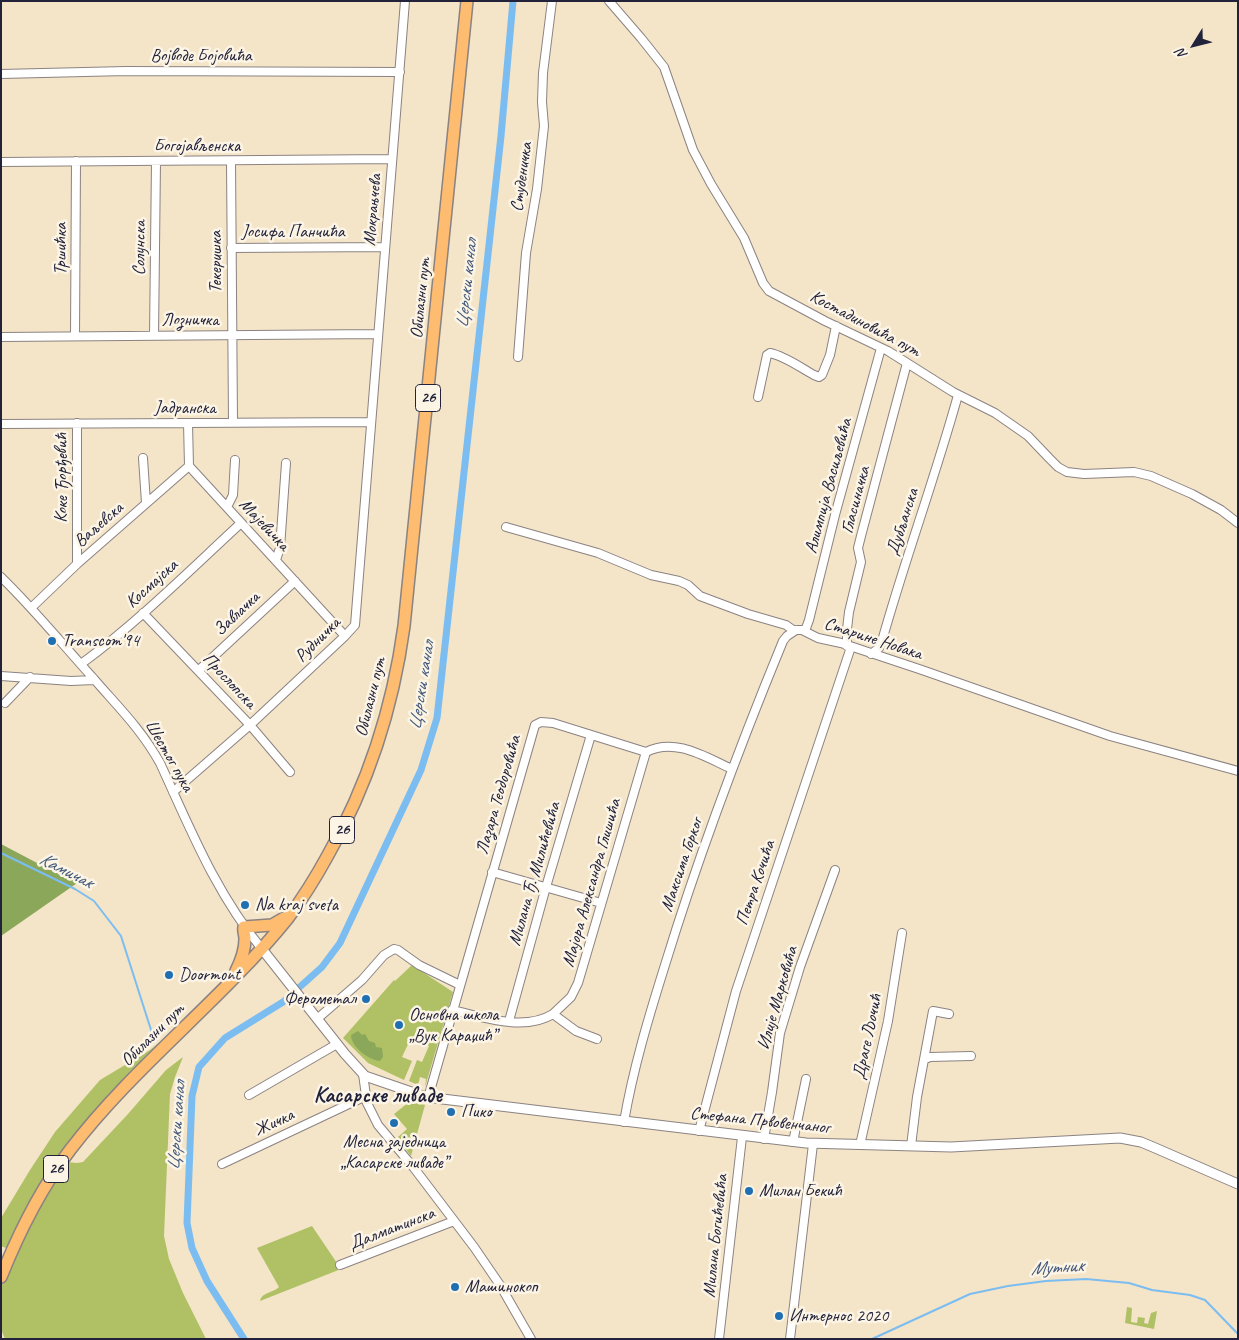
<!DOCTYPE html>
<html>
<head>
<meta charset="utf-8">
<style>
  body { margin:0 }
  #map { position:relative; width:1239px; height:1340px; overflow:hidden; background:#f4e4c8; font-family:Caveat,sans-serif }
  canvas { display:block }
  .frame { position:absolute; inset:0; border:2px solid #22223b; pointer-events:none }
  .north { position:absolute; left:1169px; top:20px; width:50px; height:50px; -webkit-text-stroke:4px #fcf5e5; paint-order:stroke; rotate:234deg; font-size:14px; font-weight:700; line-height:20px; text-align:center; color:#22223b }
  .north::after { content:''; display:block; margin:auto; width:18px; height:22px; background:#22223b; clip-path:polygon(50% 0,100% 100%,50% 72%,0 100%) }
</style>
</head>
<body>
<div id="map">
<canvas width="1239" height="1340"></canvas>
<div class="frame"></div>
<div class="north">N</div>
</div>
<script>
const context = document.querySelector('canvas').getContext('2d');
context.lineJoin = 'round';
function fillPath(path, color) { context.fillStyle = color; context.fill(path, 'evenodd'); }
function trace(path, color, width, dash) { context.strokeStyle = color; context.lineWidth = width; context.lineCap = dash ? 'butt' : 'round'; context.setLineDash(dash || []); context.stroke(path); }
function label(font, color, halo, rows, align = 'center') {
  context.font = font + ' Caveat,sans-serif'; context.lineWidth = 5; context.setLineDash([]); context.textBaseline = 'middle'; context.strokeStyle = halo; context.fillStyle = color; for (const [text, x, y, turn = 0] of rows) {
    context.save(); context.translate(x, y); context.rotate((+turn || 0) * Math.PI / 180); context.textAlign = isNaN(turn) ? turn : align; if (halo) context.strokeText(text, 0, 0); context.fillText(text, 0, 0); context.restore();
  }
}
const green = new Path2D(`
  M412,965l41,27 -28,95 1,-8 -6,-2 -2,8 -9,-4 8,-21 5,2 7,-16 -6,-3v-3l-5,-2 -1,2 -6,-2 -9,19 10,4 -8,19 -36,-17 -25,-25 51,-58 1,1z
  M166,1037l-77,84 -81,126 -2,1 -5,-2v-28l29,-48 25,-38 45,-52 50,-30z
  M183,1057l-8,20 -5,17 -6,142 5,23 14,34 23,46h-201l-4,-10v-42l25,-61 41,-64 10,1 6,-1 45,-48 38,-44z
  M409,1102l16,3 -14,51 -11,-14 -2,-5 9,-8 -13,-15z
  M312,1226l29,43 -81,32c2,-9 13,-8 19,-14l-22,-39z
  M1127,1307l5,1 -1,14 6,1 1,-6 7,1 -1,5 4,1 3,-11 6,-2 -3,18 -29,-6z`);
const forest = new Path2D(`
  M1,844l38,20 41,17 -79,55z
  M358,1031l4,4 3,-1 4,7 6,2 1,4 6,1 1,9 -3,4c-11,-1 -29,-14 -29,-26z`);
const stream = new Path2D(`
  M1,853l74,36 19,12 27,35 31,97
  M872,1339l98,-45 38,-8 38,-5 40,-2 43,4 23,7 38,5 15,5 33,34`);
const canal = new Path2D(`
  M244,1339l-37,-58 -15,-33 -5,-25 5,-127 7,-29 26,-29 58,-36 39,-35 18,-24 81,-173 16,-52 64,-582 12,-135`);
const minor = new Path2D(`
  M609,1l32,37 23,29 29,83 18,34 33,54 19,45 6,8 56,30 63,30 65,41 42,21 33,23 21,22 9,9 9,5 17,2 50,-2 17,4 41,18 29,16 17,13
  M1,74l125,-3 274,1
  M231,161l2,261
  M1,162l391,-3
  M231,248l154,-1
  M75,336l1,-175
  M154,336l2,-175
  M1,337l377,-3
  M518,357l8,-104 11,-64 7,-63 -2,-24 1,-29 9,-72
  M758,397l9,-42 3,-2c15,3 31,15 44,22l5,2 3,-2 8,-20 6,-29
  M77,423v141
  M188,423l1,43 156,170
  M1,424l369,-2
  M143,458l3,45
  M227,507l6,-12 2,-35
  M506,527l92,26 53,22 28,6 9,4 12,11 48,18 38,11 7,5h9l16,8 23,5 81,27 188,66 128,35
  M276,560l4,-12 6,-85
  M1,577c33,32 62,68 93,102 25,29 47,50 66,84 30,65 56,131 102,186
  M31,608l46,-44 112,-98
  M143,613l107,112 40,47
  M805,631l4,-11 26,-105 46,-167
  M847,646v-17l2,-17 12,-50 -3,-14 3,-12 46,-173
  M871,654l8,-6 3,-7c23,-82 53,-163 76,-246
  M81,664c57,-42 108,-93 160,-141
  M199,670l96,-89
  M1,676l70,5 23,-1
  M5,703l25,-26
  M646,752c29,-15 59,5 86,17
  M173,792l77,-67 95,-89 10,-11 50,-624
  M492,872l109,31
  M452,1010c31,7 72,22 101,4l23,17 21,8
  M553,1014l18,-17 7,-14 68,-231
  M317,1019l45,-39 22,-25 10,-6 4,1 21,15 41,20
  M509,1021l37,-134 45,-152
  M925,1059l5,-2 41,-1
  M363,1074l4,29 11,22 36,43 60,79 26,38 31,54
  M249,1095l88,-51
  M428,1098l107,-373 6,-3 12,1 93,29
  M624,1122c9,-53 25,-106 41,-157 34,-111 74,-217 118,-324l4,-5 9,-6
  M699,1131l37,-140 115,-344
  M764,1139l8,-47 8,-59 20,-66 35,-97
  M793,1142l13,-63
  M860,1145l28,-124 14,-88
  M911,1146l6,-49 16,-86 16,3
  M222,1164l144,-68
  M340,1265l114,-44
  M719,1339l23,-202
  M790,1339l23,-195`);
const tertiary = new Path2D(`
  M262,949l83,105 20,22 61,21 380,46 145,4 169,-9 21,4 12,5 85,37`);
const primary = new Path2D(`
  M236,971c5,-10 9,-20 9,-32 0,-5 -2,-7 -1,-12l28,-2 12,-7
  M1,1277c18,-45 40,-89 69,-127 65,-85 151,-149 218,-232 15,-20 28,-41 40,-63 41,-72 65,-148 76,-229l63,-625`);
const markers = [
  [52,641,5,"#1f6fb2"],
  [245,905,5,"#1f6fb2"],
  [169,975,5,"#1f6fb2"],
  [366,999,5,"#1f6fb2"],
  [399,1025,5,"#1f6fb2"],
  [451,1112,5,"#1f6fb2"],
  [394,1123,5,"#1f6fb2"],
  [749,1191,5,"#1f6fb2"],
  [455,1287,5,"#1f6fb2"],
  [779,1316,5,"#1f6fb2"]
];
const shields = [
  [428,398,25],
  [342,830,25],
  [56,1169,25]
];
const shieldNames = [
  ["26",428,398],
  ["26",342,830],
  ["26",56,1169]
];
const streetNames = [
  ["Војводе Бојовића",201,56],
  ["Богојављенска",197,146],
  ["Студеничка",522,177,-82],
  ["Мокрањчева",373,210,-85],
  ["Јосифа Панчића",293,232],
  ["Солунска",140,248,-89],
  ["Тршићка",61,249,-90],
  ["Текеришка",216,262,-90],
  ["Обилазни пут",421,298,-84],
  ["Лозничка",190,320],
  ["Костадиновића пут",865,324,28],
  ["Јадранска",185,408],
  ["Коке Ђорђевић",62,478,-90],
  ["Алимпија Васиљевића",829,486,-75],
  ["Гласиначка",856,500,-75],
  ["Дубљанска",903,522,-72],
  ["Ваљевска",99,525,-41],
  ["Мајевичка",264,525,47],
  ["Космајска",152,584,-42],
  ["Завлачка",237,614,-43],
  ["Старине Новака",873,639,18],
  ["Рудничка",318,640,-45],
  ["Прослопска",229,681,47],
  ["Обилазни пут",371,697,-76],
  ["Шестог пука",169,756,60],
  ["Лазара Теодоровића",499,795,-74],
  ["Максима Горког",682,865,-71],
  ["Милана Ђ. Милићевића",535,874,-74],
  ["Мајора Александра Глишића",592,883,-74],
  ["Петра Кочића",756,883,-71],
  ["Илије Марковића",778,998,-74],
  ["Обилазни пут",153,1035,-45],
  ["Драге Љочић",868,1037,-78],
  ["Стефана Првовенчаног",760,1121,6],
  ["Жичка",274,1123,-25],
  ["Далматинска",392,1229,-21],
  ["Милана Богићевића",716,1236,-84]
];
const poiNames = [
  ["Transcom'94",62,641],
  ["Na kraj sveta",255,905],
  ["Doormont",179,975],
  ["Ферометал",356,999,"right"],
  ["Основна школа",409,1015],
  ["„Вук Караџић”",409,1036],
  ["Пико",461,1112],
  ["Месна заједница",394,1142,"center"],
  ["„Касарске ливаде”",394,1163,"center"],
  ["Милан Бекић",759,1191],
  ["Машинокоп",465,1287],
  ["Интернос 2020",789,1316]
];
const waterNames = [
  ["Церски канал",467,284,-84],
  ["Церски канал",422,686,-81],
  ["Камичак",66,871,27],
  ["Церски канал",177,1126,-86],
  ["Мутник",1057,1268,-4]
];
const districtNames = [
  ["Касарске ливаде",378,1096]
];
fillPath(green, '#afc164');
fillPath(forest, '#8ba75a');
trace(stream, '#7cbdf1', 2);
trace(canal, '#7cbdf1', 7);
trace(minor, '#8b8382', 10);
trace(tertiary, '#8b8382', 11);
trace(primary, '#8b8382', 14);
trace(minor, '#fff', 8);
trace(tertiary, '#fff', 9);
trace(primary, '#fdbc70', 11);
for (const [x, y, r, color] of markers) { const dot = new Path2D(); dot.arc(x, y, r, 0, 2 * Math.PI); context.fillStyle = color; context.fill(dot); trace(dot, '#fcf5e5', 2); }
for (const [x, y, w] of shields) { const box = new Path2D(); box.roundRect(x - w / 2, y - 13.5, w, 27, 4); context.fillStyle = '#fcf5e5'; context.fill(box); trace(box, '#22223b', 1); }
label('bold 16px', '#22223b', null, shieldNames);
label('18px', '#22223b', '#fcf5e5', streetNames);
label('18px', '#22223b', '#fcf5e5', poiNames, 'left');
label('italic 19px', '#42587b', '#fcf5e5', waterNames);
label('bold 22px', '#22223b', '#fcf5e5', districtNames);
</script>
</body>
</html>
